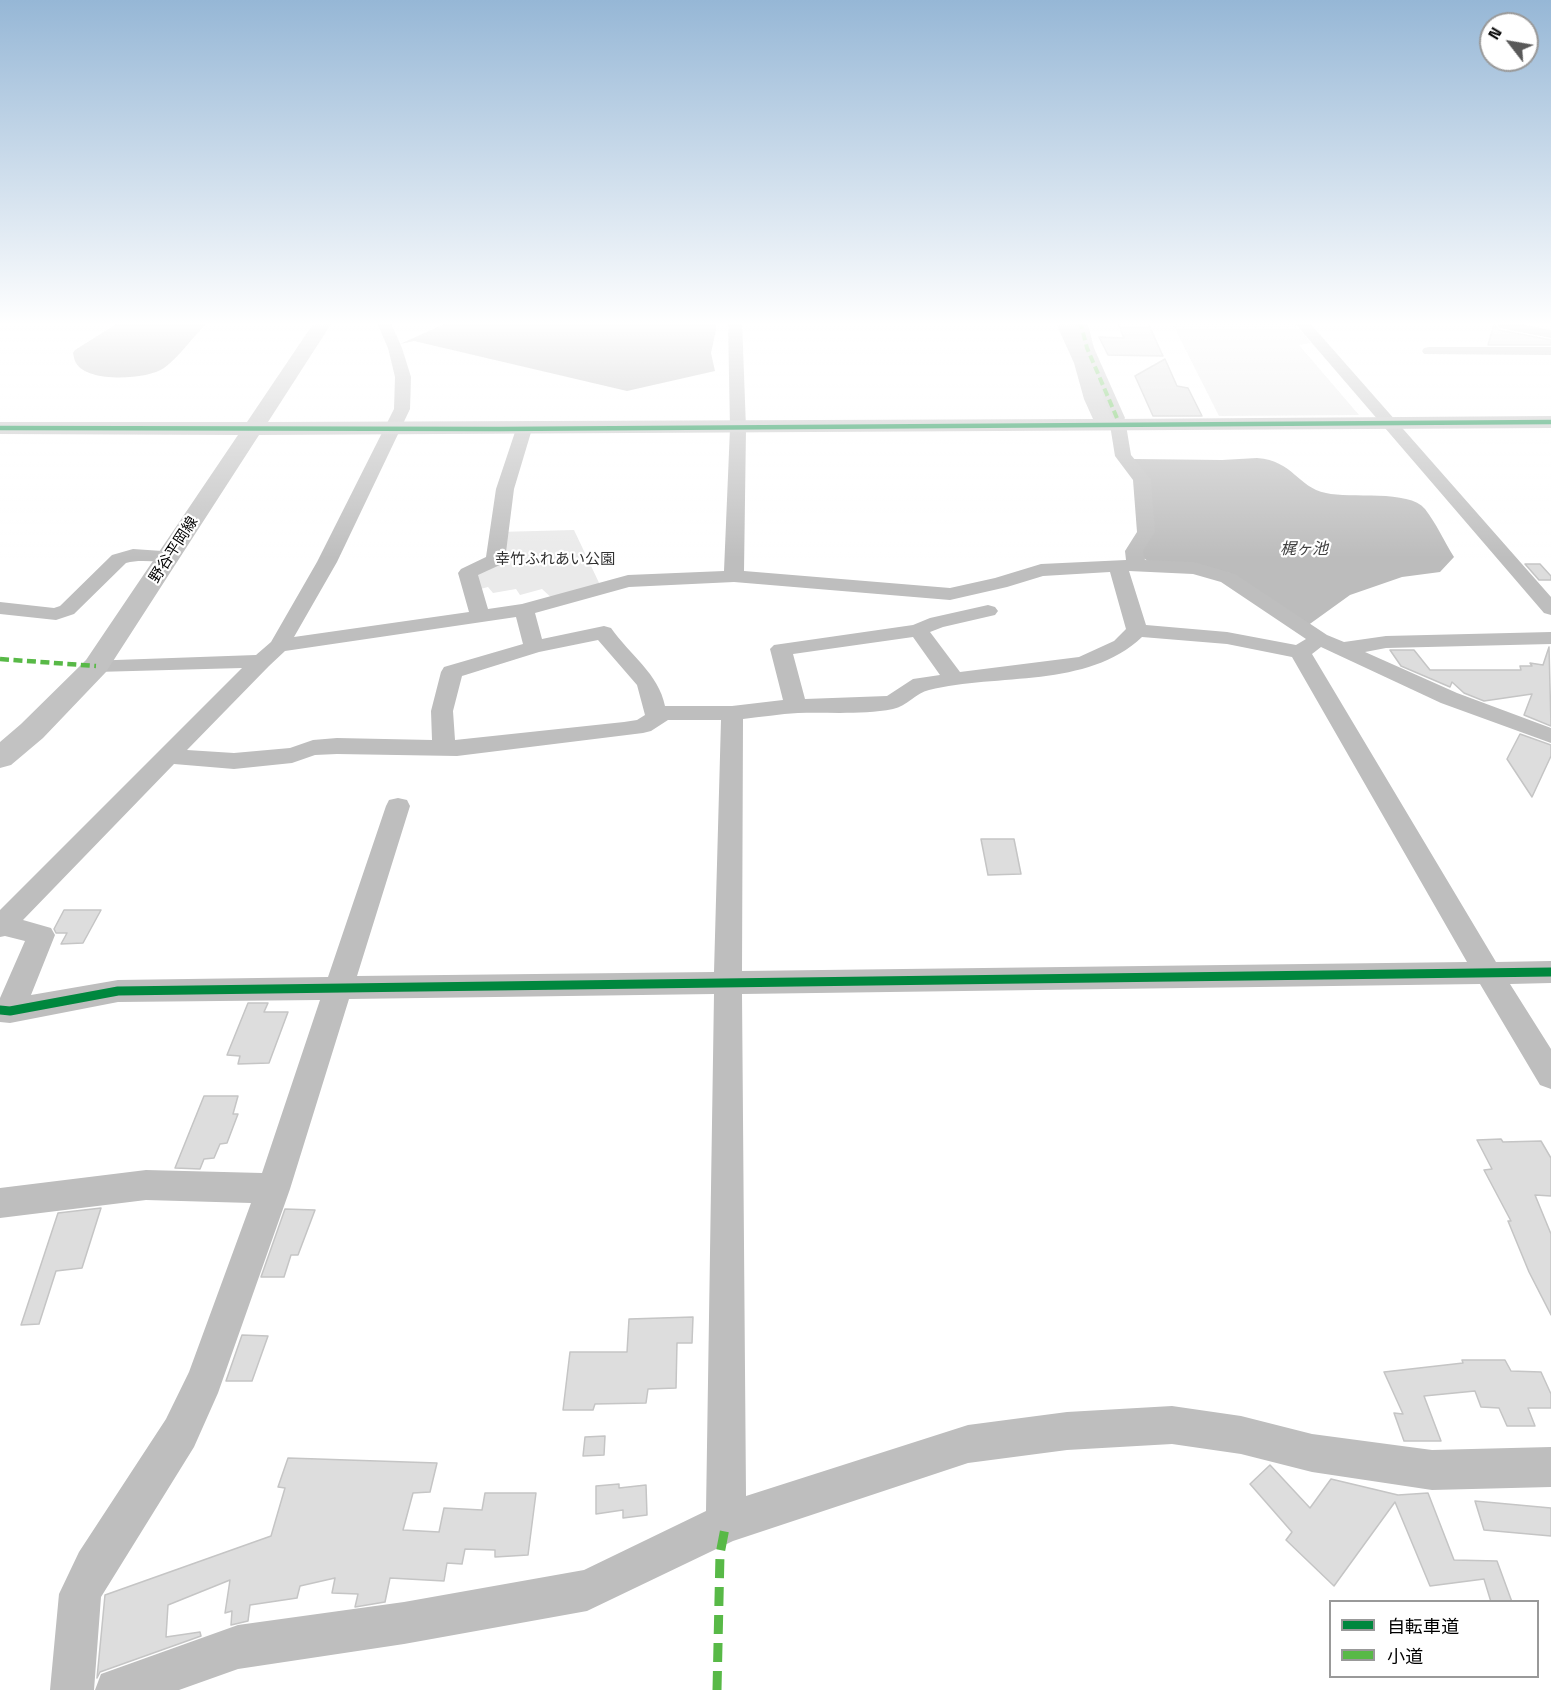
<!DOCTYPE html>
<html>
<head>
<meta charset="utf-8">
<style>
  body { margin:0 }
  #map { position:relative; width:1551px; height:1690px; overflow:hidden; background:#fff; font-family:"Space Grotesk","Noto Sans JP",sans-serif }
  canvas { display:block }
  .legend { position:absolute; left:1329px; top:1600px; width:210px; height:78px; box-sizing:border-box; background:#fff; border:2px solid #999; margin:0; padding:8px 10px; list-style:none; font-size:18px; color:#000 }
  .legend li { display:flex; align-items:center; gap:12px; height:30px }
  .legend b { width:30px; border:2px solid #999 }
  .north { position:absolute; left:1479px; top:12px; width:60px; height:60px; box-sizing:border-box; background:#fff; border:2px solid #999; border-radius:50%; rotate:301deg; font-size:16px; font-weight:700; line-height:24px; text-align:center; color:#000 }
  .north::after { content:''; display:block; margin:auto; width:21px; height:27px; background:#595959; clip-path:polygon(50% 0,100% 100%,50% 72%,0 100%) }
</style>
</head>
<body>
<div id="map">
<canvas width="1551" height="1690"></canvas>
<ul class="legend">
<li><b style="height:8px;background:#00873e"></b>自転車道</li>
<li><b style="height:8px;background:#58b947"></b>小道</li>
</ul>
<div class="north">N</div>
</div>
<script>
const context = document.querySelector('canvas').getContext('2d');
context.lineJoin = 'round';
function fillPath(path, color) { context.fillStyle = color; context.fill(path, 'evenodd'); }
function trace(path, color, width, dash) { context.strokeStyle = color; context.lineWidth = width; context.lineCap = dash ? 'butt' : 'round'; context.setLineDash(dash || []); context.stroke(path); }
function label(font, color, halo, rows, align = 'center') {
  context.font = font + ' "Space Grotesk","Noto Sans JP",sans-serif'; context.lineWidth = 4.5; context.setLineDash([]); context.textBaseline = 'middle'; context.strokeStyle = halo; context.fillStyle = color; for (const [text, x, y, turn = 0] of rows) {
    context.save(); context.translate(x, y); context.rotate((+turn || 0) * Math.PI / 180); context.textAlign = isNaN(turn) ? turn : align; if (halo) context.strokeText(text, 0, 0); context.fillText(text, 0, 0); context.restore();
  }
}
const green = new Path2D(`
  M1171,321h121l19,22 -12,2 60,70 -140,1z
  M574,530l27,57 -46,14 -13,-12 -22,6 -4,-6 -23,4 -5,-6 -15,4 -3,-21 25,-10 3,-28z`);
const water = new Path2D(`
  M121,321h89c-16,13 -30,36 -46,47 -17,12 -77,15 -88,-5 -2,-3 -2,-7 -3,-10l2,-3z
  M451,321h265v9l-5,23 4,18 -88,20 -213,-50 -14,3z
  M1257,458c37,3 40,29 69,35 24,6 83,-4 99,16 11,14 19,32 29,48l-14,15 -38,5 -52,18 -43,31 -77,-53 -82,-12 -8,-5 -7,-97 89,1z`);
const building = new Path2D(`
  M1117,321h30l16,35 -55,-1 -9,-18 25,1z
  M1495,321h2l-2,5 4,4 52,10v5h-63z
  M1165,359l12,27 11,2 14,28h-49l-18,-40z
  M1525,564h15l11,12v4h-12z
  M1549,647l2,79 -27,-11 8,-21 -48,7 -20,-8 -12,-11 -2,5 -49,-21 -11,-16h24l16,20h91l-1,-4h12l-2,-3 13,2z
  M1520,734l31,11v11l-19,41 -25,-38z
  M981,839h33l7,35 -33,1z
  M64,910h37l-18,33 -22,1 6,-11h-11l-2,-4z
  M248,1003h20l-4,9h24l-19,51 -31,1 2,-8 -13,-1z
  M204,1096h34l-5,18h5l-11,29 -7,1 -6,14 -10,1 -4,10 -25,-1z
  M1501,1139l2,3 38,-1 10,17v38l-16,-1 16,39v81l-22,-43 -21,-51h3l-27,-51 8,-1 -15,-29z
  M101,1208l-19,60 -26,3 -17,53 -18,1 37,-112z
  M285,1209l30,1 -17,45h-7l-7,22h-23z
  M693,1317l-1,26h-15l-1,45 -28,1 -2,14 -51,1 -2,6h-30l7,-58h57l2,-33z
  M242,1335l26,1 -16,45h-26z
  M1462,1360h43l6,11 30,1 10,22v14h-23l7,18h-28l-8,-18 -18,-1 -6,-16 -51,5 17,45h-37l-10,-28 9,1 -19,-42 79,-9z
  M605,1436l-1,19 -21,1 2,-19z
  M288,1458l149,5 -7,29 -17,1 -10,37 36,2 5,-24 38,2 3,-17h51l-8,62 -33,2v-7l-30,-1 -3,15 -15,-1 -3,18 -54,-3 -5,24 -30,5 3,-13 -26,-1 3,-15 -35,8 -3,12 -47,7 -2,16 -17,4 1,-14 -7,2 5,-33 -62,25 -2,32 34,-5 1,4 -101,36 -3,6 8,-83 166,-59 14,-48 -7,-1z
  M1270,1465l40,43 21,-29 67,16 30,-2 26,67 43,1 15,41h-21l-7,-23 -54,7 -35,-84 -61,84 -48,-46 6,-8 -42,-48z
  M619,1484v4l27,-3 1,30 -24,3v-8l-27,4v-28z
  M1475,1501l76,7v28l-67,-6z`);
const street = new Path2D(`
  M376,321h14l12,27 9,29 -1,32 -73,153 -43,75 175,-25 -11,-39 3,-4 25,-12 10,-68 20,-60 8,-5 8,5 -18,60 -9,71 -3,4 -24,11 10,34 34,-5 106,-29 96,-4 6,-143 -2,-107h14l4,107 -2,143 206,17 45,-10 46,-14 85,-4 -1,-9 12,-19 -4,-52 -18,-24 -5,-31 2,-3 -32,-74 -7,-27h14l7,27 31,70 -2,3 3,4 5,30 20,24 4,53 -12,19 2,9 49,2 41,12 92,61 17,7 42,-6 165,-4v12l-165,4 -21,4 92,41 94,35v15l-110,-40 -120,-56 -9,7 184,308 55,-1v22l-41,1 41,65v40l-11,-4 -60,-101 -738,10 4,502 222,-71 99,-13 105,-6 69,10 71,18 120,16 119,-3v40l-119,3 -120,-18 -71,-18 -69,-10 -105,6 -99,13 -235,78 -146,70 -183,33 -166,25 -59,21h-84l6,-16 137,-49 166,-23 180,-32 122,-59 8,-517 -365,5 -59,190 -72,204 -24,54 -93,150 -7,93h-44l9,-96 20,-42 87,-133 23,-47 62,-169 -105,-3 -146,18v-30l146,-18 116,3 58,-173 -202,2 -108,21 -10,-1v-24l25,-57 -20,-5 -5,1v-27l242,-242 -146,4 -8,-1 -3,-5 3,-5 168,-6 15,-13 46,-80 77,-153 1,-32 -7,-29zM1129,571l64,3 28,8 85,57 -10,6 -69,-13 -81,-7zM1110,572l16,57 -12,12 -35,16 -119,15 -30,-40 13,-5 52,-12 3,-4 -3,-4 -7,-2 -58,13 -17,7 -139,20 -4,4 13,51 -51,6h-67c-6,-32 -36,-52 -54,-78l-7,-2 -62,13 -7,-26 94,-26 105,-5 216,18 57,-13 36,-11zM516,617l7,27 -79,23 -3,5 -10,39 1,29 -95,-2 -24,2 -23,8 -56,5 -47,-3 82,-84 16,-15zM913,637l27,38 -27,4 -26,17 -82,3 -12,-45zM1142,637l85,7 65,13 175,305 -725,9 1,-252c18,-2 37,-5 55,-6 31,-1 64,2 95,-4 14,-3 23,-16 36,-19 69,-17 158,-1 213,-53zM598,640l39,45 8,30 -8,5 -13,2 -169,18 -2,-29 9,-35 77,-24zM668,720h53l-7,252 -357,4 53,-170 -3,-6 -9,-2 -9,2 -3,6 -58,171 -210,3 -87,15 24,-60 -4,-7 -28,-8 151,-156 60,5 58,-6 23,-8 22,-1 120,2 186,-23 8,-2z
  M1293,321h15l243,276v18l-7,-2z
  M1506,321l45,9v8l-52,-10 -2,-3 2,-3z
  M1429,347h122v8l-127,-1 -2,-3 2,-3z
  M133,549l44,3 3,4 -3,4c-17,4 -35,-2 -51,3l-52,51 -18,6 -56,-6v-12l54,6 6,-2 52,-51z`);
const secondary = new Path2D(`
  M315,321h18l-65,101 825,-3 -9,-20 -10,-36 -19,-42h18l21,42 10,36 9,20 438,-3v12l-1292,7 -153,237 -63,66 -32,27 -11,3v-26l21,-18 65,-64 152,-225 -238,-1v-12h247z`);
const quietFar2 = new Path2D(`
  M1080,321l7,27 30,70`);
const quietFar1 = new Path2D(`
  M0,659l96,7`);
const quiet = new Path2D(`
  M717,1690l3,-136 6,-31`);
const cyclewayFar1 = new Path2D(`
  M0,428l500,1 1051,-7`);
const cycleway = new Path2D(`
  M0,1010l10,1 108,-20 1433,-19`);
const farStreetnames = [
  ["野谷平岡線",174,550,-57]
];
const farParknames = [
  ["幸竹ふれあい公園",555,560]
];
const farWaternames = [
  ["梶ヶ池",1304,550]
];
fillPath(green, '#eaeaea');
fillPath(water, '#bcbcbc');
fillPath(building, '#ddd');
trace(building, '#c5c5c5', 1.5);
fillPath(street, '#bebebe');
fillPath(secondary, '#c2c2c2');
trace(quietFar2, '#58b947', 4, [8, 4]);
trace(quietFar1, '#58b947', 4.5, [9, 4.5]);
trace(quiet, '#58b947', 9, [19, 9]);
trace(cyclewayFar1, '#00873e', 4.5);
trace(cycleway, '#00873e', 9);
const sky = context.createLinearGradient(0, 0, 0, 558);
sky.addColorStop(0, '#96b7d6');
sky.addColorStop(0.58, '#fff');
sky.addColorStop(1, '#ffffff00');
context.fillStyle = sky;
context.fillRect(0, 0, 1551, 558);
label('15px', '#000', '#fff', farStreetnames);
label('15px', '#303030', '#fff', farParknames);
label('italic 16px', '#414141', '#fff', farWaternames);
</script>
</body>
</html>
